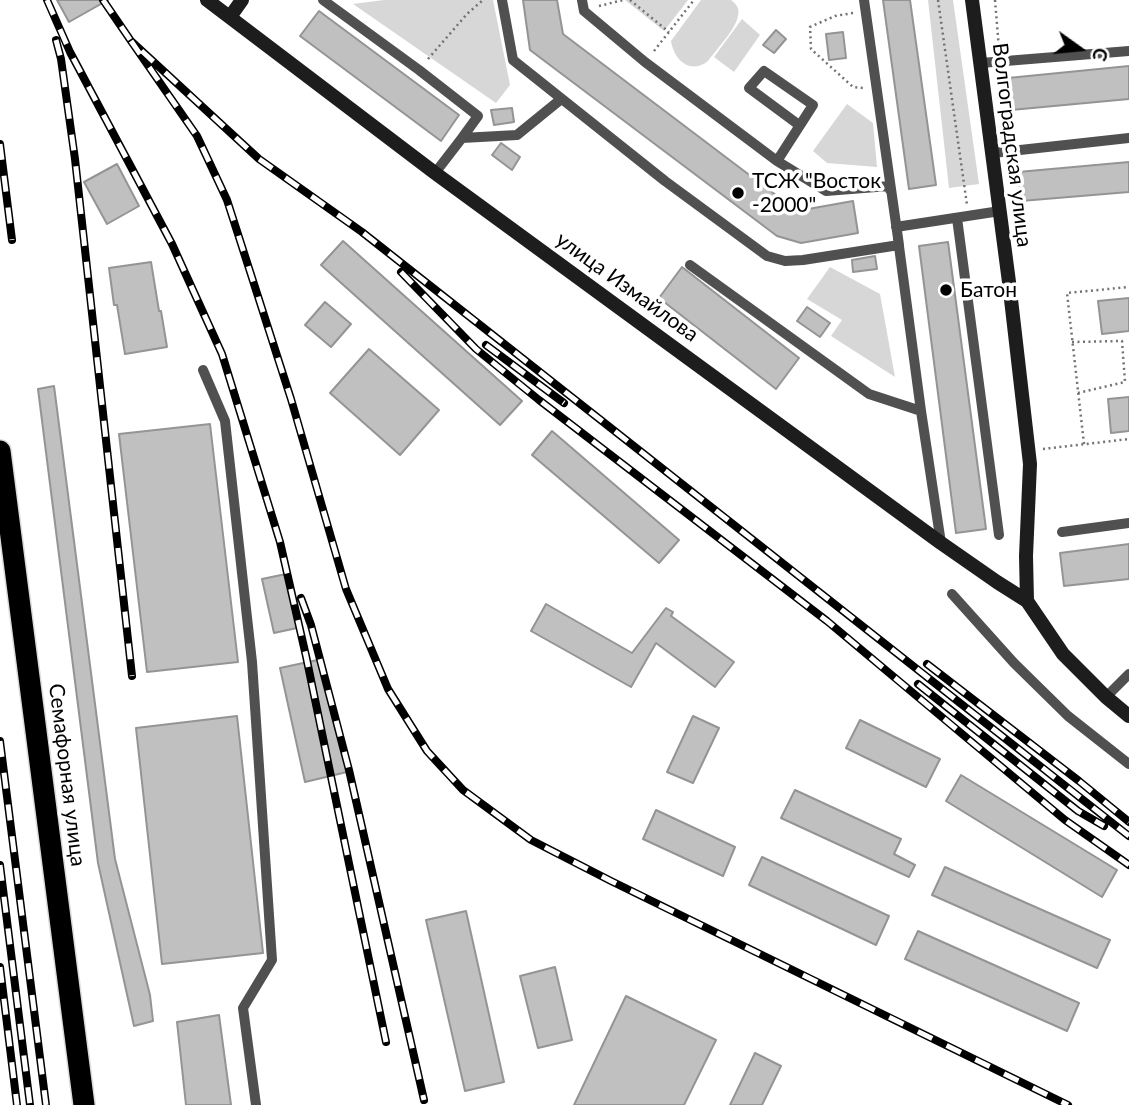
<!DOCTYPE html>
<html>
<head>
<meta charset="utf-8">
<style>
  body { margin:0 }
  #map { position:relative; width:1129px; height:1105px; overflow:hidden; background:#fff; font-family:Lato,sans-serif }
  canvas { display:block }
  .north { position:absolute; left:1045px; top:14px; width:70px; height:70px; -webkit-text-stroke:5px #fff; paint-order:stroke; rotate:105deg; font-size:19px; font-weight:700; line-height:28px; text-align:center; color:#000 }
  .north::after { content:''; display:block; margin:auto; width:24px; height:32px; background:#000; clip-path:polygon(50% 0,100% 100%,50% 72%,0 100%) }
</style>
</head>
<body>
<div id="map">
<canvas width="1129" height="1105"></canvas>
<div class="north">С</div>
</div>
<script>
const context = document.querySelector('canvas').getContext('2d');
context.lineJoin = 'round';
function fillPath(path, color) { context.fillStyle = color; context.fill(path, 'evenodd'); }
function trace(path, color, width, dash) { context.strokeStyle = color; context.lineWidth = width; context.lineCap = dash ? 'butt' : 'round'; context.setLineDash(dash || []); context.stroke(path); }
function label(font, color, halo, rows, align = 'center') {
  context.font = font + ' Lato,sans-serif'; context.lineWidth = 7; context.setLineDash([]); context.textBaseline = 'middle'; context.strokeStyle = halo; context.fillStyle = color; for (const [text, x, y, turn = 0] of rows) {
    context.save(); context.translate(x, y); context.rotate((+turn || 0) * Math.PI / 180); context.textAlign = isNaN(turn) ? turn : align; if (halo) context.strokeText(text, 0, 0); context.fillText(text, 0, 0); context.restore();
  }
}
const green = new Path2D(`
  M384,0h109l17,85 -14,18 -143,-99z
  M625,0h63l-24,31z
  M701,0h30c5,4 9,8 7,16 -2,13 -22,34 -30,45 -18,14 -34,-1 -37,-20z
  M928,0h25l26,184 -30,4z
  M742,19l18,16 -26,37 -20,-15z
  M847,104l26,19 4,44 -50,-4 -14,-12z
  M830,267l50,27 15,83 -64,-41 11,-16 -35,-21z`);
const building = new Path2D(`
  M57,0h51l-39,22z
  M523,0h34l6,34 234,177 56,-10 5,32 -57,10 -24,-7 -247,-186z
  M883,0h27l26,185 -27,4z
  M319,11l140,104 -18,26 -141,-105z
  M776,30l10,9 -12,14 -11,-8z
  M843,32l3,26 -17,2 -3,-26z
  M1129,66v33l-118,11 -3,-32z
  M512,108l2,14 -20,3 -3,-15z
  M501,143l19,14 -8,13 -20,-15z
  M1129,162v30l-108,9 -3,-29z
  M117,164l22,42 -32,18 -23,-42z
  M343,241l179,160 -22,24 -179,-160z
  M948,242l38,287 -30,4 -37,-287z
  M875,256l2,13 -24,3 -1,-12z
  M151,262l8,49h2l6,36 -42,7 -8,-49h-3l-5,-37z
  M682,267l117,91 -23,31 -117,-91z
  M1129,298v33l-27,3 -4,-33z
  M325,302l26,22 -20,23 -26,-22z
  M807,307l23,16 -10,14 -23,-16z
  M369,349l70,61 -39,45 -70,-62z
  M54,386l61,473 35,136 3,26 -19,5 -36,-163 -60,-474z
  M1129,397v34l-18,2 -3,-34z
  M210,424l28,238 -91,10 -28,-238z
  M552,431l127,109 -20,23 -127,-108z
  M1129,544v35l-65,7 -4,-33z
  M286,574l11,54 -23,5 -12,-54z
  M546,604l86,49 34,-45 7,4 -2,4 63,46 -19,25 -59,-44 -25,44 -100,-56z
  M322,659l25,113 -42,10 -25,-114z
  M237,716l26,237 -101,11 -26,-236z
  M693,716l26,12 -26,55 -26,-11z
  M860,720l80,39 -14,28 -80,-39z
  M961,775l156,95 -15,27 -156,-96z
  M795,790l106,49 -7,15 21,11 -6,12 -128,-59z
  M656,810l79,37 -12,29 -80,-37z
  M762,857l127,59 -13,29 -127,-60z
  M945,867l165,73 -13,28 -165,-73z
  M466,911l38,171 -39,9 -39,-171z
  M918,931l161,72 -12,28 -162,-72z
  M555,967l17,73 -34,8 -18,-72z
  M626,996l90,44 -32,65h-110z
  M219,1015l12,90h-45l-9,-83z
  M755,1053l26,13 -19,39h-32z`);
const path = new Path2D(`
  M630,0l39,32
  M938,0l29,205
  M995,0l4,49
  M599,6l24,-6
  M853,13l-18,3 -25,11 1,22 42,38 10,1
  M654,51l40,-51
  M428,59l39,-45 16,-14
  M1002,73l7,67
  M979,285l15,-1
  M1072,342l50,-1 3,41 -47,11
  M1084,444l-17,-151 62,-6
  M1043,449l86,-10`);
const lane = new Path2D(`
  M323,0l96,70 59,46 -16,22
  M502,0l11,60 152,121 102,75 18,5 18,-1 96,-15 -35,-245
  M582,0l2,11 61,51 132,99 49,30 63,-5 1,4
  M981,63l148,-12
  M993,153l136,-15
  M777,161l36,-56 -49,-34 -15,17 50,37
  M435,173l27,-35 55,-3 43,-35
  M957,218l42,317
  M896,227l104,-16
  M898,239l23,172 20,132
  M690,265l179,129 52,17
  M203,370l22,51 27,241 20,298 -29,48 13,97
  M1062,532l67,-9
  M952,594l62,69 54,53 61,48
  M1106,697l23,-23`);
const secondary = new Path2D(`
  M207,0l228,173 506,370 56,39 30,19
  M972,0l37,282 21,182 -4,92 1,45 36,53 43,43 23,19
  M230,17l12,-17`);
const highway = new Path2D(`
  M0,451l84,654`);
const rail = new Path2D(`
  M47,0l23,52 102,192 50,110 58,188 26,114 80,386
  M103,0l28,41 128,118 103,73 767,604
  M56,40l5,19 14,100 57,517
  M131,41l66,95 30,64 64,199 55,190 42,100 39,62 36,39 68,50 80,41 457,224
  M0,144l12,96
  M401,272l75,77 63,51 288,221 238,199 64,45
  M486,345l78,58
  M301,598l10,27 38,145 75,330
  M927,664l152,117 50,41
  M918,684l160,127 26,15
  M0,741l46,364
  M0,865l30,240
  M0,967l17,138`);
const markers = [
  [738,193,7,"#000"],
  [946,290,7,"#000"]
];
const streetNames = [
  ["Волгоградская улица",1012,145,83],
  ["улица Измайлова",627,287,36],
  ["Семафорная улица",67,775,83]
];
const poiNames = [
  ["ТСЖ \"Восток",752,181],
  ["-2000\"",752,205],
  ["Батон",960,290]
];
fillPath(green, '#d7d7d7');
fillPath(building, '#c0c0c0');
trace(building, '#949494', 2);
trace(highway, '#dbdbdb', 24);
trace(path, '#727272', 2.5, [2, 3.5]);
trace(lane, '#505050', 10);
trace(secondary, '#1d1d1d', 14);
trace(highway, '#000', 21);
trace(rail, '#000', 8);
trace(rail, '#fff', 5, [16]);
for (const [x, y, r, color] of markers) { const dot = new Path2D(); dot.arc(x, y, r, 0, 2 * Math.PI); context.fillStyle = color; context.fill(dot); trace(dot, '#fff', 2.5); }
label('21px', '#000', '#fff', streetNames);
label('21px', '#000', '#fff', poiNames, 'left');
</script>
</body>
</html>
